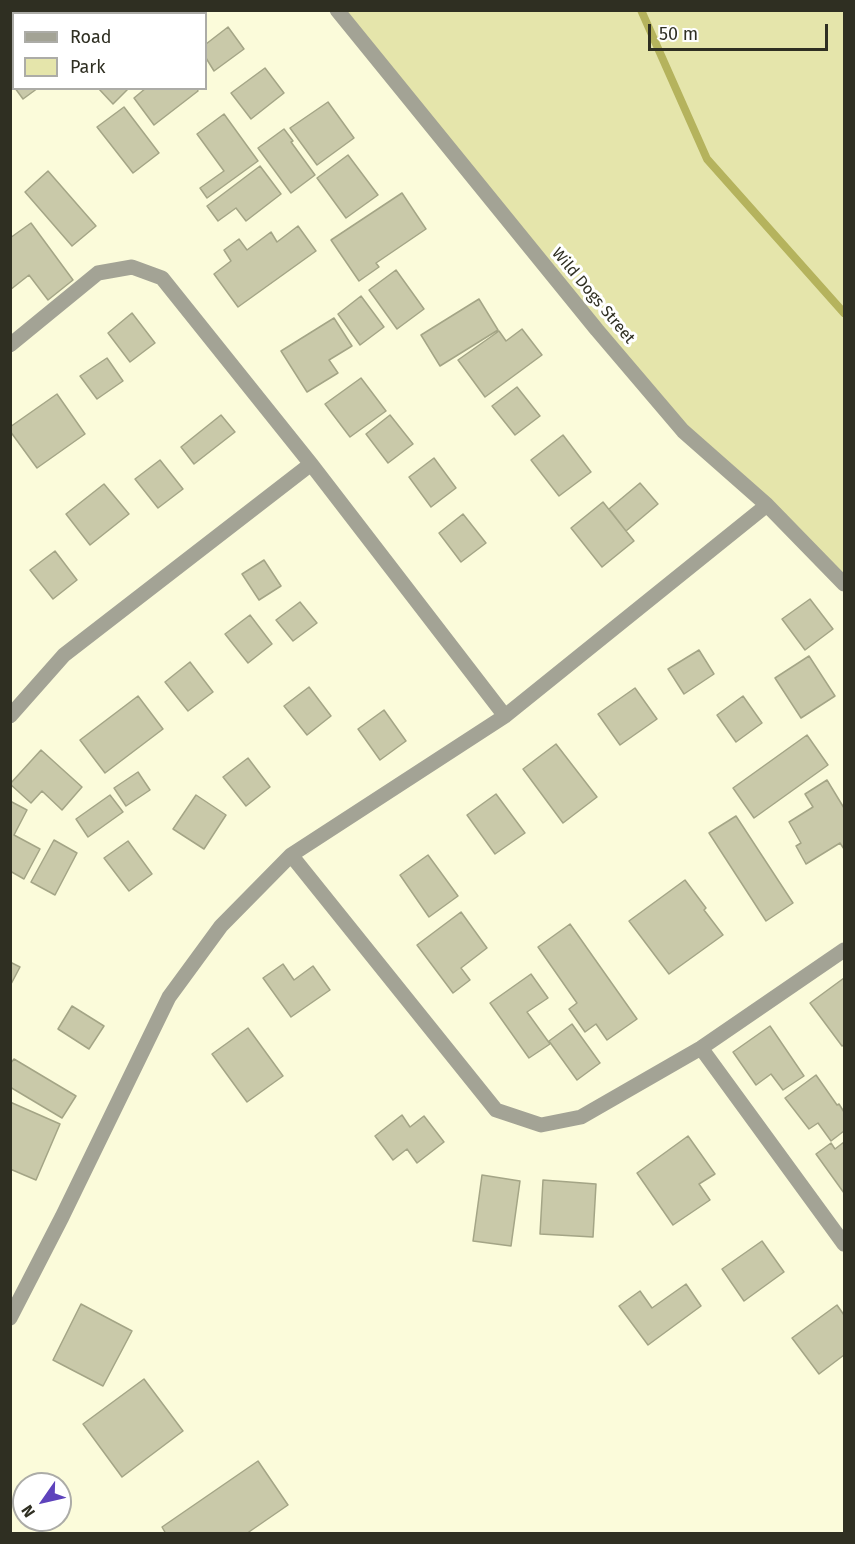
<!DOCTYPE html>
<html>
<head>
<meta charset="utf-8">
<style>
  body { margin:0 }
  #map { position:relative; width:855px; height:1544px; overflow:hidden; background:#fbfbda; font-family:"Fira Sans",sans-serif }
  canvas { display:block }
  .frame { position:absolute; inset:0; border:12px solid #2f2f22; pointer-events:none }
  .legend { position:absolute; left:12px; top:12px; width:195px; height:78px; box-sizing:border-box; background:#fff; border:2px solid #acaca7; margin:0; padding:8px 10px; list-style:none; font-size:18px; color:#2f2f22 }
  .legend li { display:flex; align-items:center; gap:12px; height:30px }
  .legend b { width:30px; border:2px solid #acaca7 }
  .north { position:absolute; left:12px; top:1472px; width:60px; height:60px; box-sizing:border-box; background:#fff; border:2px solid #acaca7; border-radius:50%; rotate:236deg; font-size:16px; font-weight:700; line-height:24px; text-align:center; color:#2f2f22 }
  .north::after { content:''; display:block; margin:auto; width:21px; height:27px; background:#5e43bc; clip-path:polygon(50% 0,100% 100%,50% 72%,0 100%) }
  .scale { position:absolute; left:648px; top:24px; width:180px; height:27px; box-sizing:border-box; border:3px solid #2f2f22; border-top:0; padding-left:8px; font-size:18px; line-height:21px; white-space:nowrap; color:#2f2f22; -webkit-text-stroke:4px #fff; paint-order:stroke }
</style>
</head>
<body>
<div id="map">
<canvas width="855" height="1544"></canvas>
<div class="frame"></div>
<ul class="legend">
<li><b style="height:8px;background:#a3a395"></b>Road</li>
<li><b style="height:16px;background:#e5e5ab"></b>Park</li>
</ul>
<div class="north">N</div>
<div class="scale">50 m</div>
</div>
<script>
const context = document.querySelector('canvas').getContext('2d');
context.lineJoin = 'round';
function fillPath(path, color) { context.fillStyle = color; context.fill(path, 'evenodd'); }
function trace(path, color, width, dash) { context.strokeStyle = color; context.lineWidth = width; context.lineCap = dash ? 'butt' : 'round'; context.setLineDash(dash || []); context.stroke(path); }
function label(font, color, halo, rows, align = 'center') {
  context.font = font + ' "Fira Sans",sans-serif'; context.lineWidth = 6; context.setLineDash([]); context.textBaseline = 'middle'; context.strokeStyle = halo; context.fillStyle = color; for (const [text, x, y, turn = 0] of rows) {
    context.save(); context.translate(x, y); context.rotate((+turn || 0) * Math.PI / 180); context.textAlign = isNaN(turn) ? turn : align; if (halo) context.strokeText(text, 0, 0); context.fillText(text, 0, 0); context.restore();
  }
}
const green = new Path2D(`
  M337,11h507v573l-161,-153z`);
const stream = new Path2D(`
  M641,10l66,149 137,154`);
const building = new Path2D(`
  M109,10h21l2,4h-21z
  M164,10h23l2,4h-29z
  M228,27l16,22 -30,22 -8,-13v-14z
  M265,68l19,25 -33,26 -20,-26z
  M15,88h23l-15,11z
  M98,88h31l-16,16z
  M146,88h51l1,3 -44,34 -20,-27z
  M328,102l26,36 -37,27 -27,-37z
  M124,107l35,46 -26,20 -36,-46z
  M224,114l34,47 -51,37 -7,-10 24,-17 -27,-37z
  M284,129l9,12 -2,1 24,33 -24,18 -33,-45z
  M348,155l30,40 -32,23 -29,-40z
  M260,166l21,28 -35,27 -10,-13 -18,13 -11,-15z
  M48,171l48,55 -24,20 -47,-54z
  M402,193l24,36 -50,34 3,4 -20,14 -28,-41z
  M31,223l42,57 -25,20 -19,-25 -19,15v-52z
  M298,226l18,25 -78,56 -24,-33 17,-13 -7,-11 15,-11 8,11 24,-18 6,10z
  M396,270l28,39 -27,20 -28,-39z
  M361,296l23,31 -24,18 -22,-31z
  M479,299l19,31 -58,36 -19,-31z
  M132,313l23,30 -25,19 -22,-29z
  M334,318l18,28 -23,14 9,13 -31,19 -26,-41z
  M522,329l20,26 -57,42 -27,-37 41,-29 7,10z
  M107,358l16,23 -26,18 -17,-23z
  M361,378l25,33 -36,26 -25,-33z
  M517,387l23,29 -25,19 -23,-29z
  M57,394l28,40 -48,34 -27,-37v-4z
  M221,415l14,17 -41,32 -13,-17z
  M390,415l23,29 -25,19 -22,-29z
  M563,435l28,37 -32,24 -28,-36z
  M434,458l22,30 -25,19 -22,-30z
  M160,460l23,29 -25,19 -23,-29z
  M640,483l18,21 -32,27 -17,-22z
  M104,484l25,30 -39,31 -24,-31z
  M603,502l31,39 -32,26 -31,-39z
  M463,514l23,29 -25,19 -22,-29z
  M55,551l22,29 -24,19 -23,-29z
  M264,560l17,26 -22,14 -17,-26z
  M810,599l23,30 -28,21 -23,-31z
  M300,602l17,21 -24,18 -17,-21z
  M250,615l22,29 -24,19 -23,-29z
  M699,650l15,24 -30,20 -16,-25z
  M809,656l26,40 -34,22 -26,-40z
  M190,662l23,30 -25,19 -23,-29z
  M309,687l22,29 -24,19 -23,-29z
  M635,688l22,31 -37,26 -22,-31z
  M138,696l25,33 -58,44 -25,-33z
  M743,696l19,27 -26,19 -19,-27z
  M384,710l22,31 -26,19 -22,-31z
  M807,735l21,30 -74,53 -21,-30z
  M556,744l41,53 -34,26 -40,-54z
  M41,750l41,37 -20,23 -20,-19 -11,12 -21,-19z
  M248,758l22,29 -24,19 -23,-29z
  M138,772l12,18 -24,16 -12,-18z
  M827,780l17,28v41l-4,-6 -34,21 -10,-18 5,-3 -12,-21 24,-15 -8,-13z
  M496,794l29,39 -30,21 -28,-39z
  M110,795l13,17 -35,25 -12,-18z
  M196,795l30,20 -22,34 -31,-20z
  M10,801l17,9 -13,25 26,14 -16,30 -14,-8z
  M736,816l57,87 -27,18 -57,-88z
  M54,840l23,13 -22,42 -24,-13z
  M128,841l24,33 -23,17 -25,-33z
  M428,855l30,41 -29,21 -29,-42z
  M685,880l21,28 -2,2 19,25 -54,39 -40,-53z
  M461,912l26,36 -26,20 9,12 -17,13 -36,-48z
  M570,924l67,95 -30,21 -11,-16 -11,8 -16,-23 8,-6 -39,-56z
  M10,962l10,5 -10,19z
  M283,964l11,16 19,-14 17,24 -39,27 -28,-39z
  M531,974l17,24 -21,14 23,32 -21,14 -39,-55z
  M844,978v67l-2,1 -32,-43z
  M72,1006l32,20 -15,23 -31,-20z
  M572,1024l28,39 -23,17 -28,-39z
  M770,1026l34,50 -21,14 -12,-16 -15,11 -23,-33z
  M248,1028l35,48 -36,26 -35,-48z
  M14,1059l62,37 -14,22 -52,-31v-23z
  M816,1075l21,30 2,-1 5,8v19l-13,10 -13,-18 -9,6 -24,-31z
  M10,1102l50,22 -24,56 -26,-11z
  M402,1115l8,12 14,-11 20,26 -27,21 -10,-14 -14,11 -18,-24z
  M688,1136l27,38 -16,10 11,16 -37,25 -36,-52z
  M844,1142v51l-28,-39 15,-11 4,6z
  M482,1175l38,6 -9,65 -38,-5z
  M543,1180l53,4 -3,53 -53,-3z
  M762,1241l22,31 -40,29 -22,-32z
  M686,1284l15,22 -53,39 -29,-39 21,-15 12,17z
  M81,1304l51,27 -29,55 -50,-26z
  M837,1305l7,10v40l-25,19 -27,-36z
  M144,1379l39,52 -61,46 -39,-53z
  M258,1461l30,44 -42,29h-80l-4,-7z`);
const minor = new Path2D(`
  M337,10l260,320 86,101 84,74 77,79
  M10,345l88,-72 34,-6 30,11 149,186 194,252
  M10,716l54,-61 247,-191
  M291,855l205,255 45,15 40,-8 120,-69 143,-98
  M701,1048l143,196
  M10,1318l52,-101 107,-220 52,-71 70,-71 214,-139 262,-211`);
const streetNames = [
  ["Wild Dogs Street",593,296,50]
];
fillPath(green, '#e5e5ab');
trace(stream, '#b5b35d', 8);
fillPath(building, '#c9c9a9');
trace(building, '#a4a586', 1.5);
trace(minor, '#a3a395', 15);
label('16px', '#2f2f22', '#fff', streetNames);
</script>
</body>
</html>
